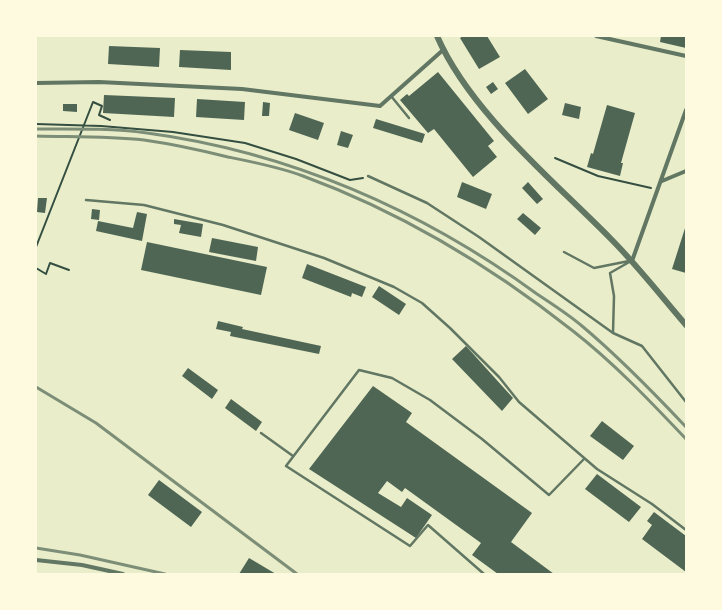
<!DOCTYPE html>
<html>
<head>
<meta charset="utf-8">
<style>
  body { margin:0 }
  #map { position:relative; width:722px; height:610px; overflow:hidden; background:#e9edc9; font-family:"Source Sans 3",sans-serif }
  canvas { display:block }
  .frame { position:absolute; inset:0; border:37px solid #fefae0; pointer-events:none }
</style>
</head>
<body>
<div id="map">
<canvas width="722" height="610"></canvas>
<div class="frame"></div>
</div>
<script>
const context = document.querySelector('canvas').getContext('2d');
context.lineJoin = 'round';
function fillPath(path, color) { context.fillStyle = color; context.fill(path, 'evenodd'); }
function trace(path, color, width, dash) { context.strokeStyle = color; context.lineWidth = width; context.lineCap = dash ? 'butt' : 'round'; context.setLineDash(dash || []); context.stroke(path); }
const building = new Path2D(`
  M463,36h24l13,21 -21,12 -19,-31z
  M661,36h25v12l-26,-6z
  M109,46l51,2 -1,19 -51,-3z
  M180,50l51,2v18l-52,-3z
  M525,69l23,30 -20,15 -23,-31z
  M438,72l56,69 -6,5 9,11 -24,20 -39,-48 -6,4 -28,-33 7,-6 2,2z
  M493,82l5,7 -7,5 -5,-7z
  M104,95l71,3 -1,19 -71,-4z
  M197,99l48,3 -1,18 -48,-3z
  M263,102l7,1 -1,13h-7z
  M565,103l16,4 -2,12 -17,-4z
  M63,104h14v8l-14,-1z
  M607,105l28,8 -14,50h2l-3,13 -33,-9 4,-14 2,1z
  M295,113l29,10 -6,17 -29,-10z
  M376,119l49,15 -3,9 -49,-15z
  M341,131l12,4 -5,13 -11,-3z
  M462,182l30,12 -6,15 -29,-12z
  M528,182l15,17 -6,5 -15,-16z
  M38,198h9l-2,15 -8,-1z
  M92,209l8,1 -1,10 -8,-1z
  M137,212l10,2 -5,27 -46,-10 2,-10 35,7z
  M523,213l18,15 -6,7 -18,-16z
  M174,219l29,5 -2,13 -22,-4 2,-8 -7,-1z
  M686,225v48l-14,-4z
  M212,238l46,9 -2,14 -47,-9z
  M147,242l120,25 -6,28 -120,-25z
  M307,264l59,23 -4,10 -10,-4 -1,4 -49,-19z
  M379,286l27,18 -7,11 -27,-18z
  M218,321l25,6 -1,2 79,17 -2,8 -89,-18 1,-4 -15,-3z
  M466,346l47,52 -11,13 -50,-52z
  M188,368l30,22 -6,9 -30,-23z
  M373,386l39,27 -6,9 126,91 -21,29 43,32h-56l-26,-19 9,-12 -76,-55 -3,4 -15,-11 -9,12 23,14 6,-9 25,17 -16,23 -107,-69z
  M231,399l31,23 -6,9 -31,-23z
  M602,421l32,25 -11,14 -33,-24z
  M597,474l44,33 -12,15 -44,-33z
  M159,480l43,32 -11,15 -43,-32z
  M654,512l32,24v36l-44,-33 10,-14 -5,-4z
  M249,558l27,16h-37z`);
const path = new Path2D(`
  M36,124l65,2 72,6 72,11 51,16 54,21 13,-2
  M555,158l43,18 53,12
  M36,247l57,-145 9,4 -3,9 11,5
  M36,268l10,6 4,-11 19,7`);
const service = new Path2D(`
  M391,96l18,22
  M368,176l59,27 52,34 134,96 29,13 44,56
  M86,200l58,5 79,20 101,33 70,29 28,16 28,25 49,49 20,25 78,67 55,35 34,26
  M564,252l30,16 35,-7
  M613,333l1,-37 -4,-23 21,-12
  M261,433l32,23
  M484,574l-56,-49 -18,21 -124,-80 73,-96 33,8 38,22 52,39 67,56 35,-36`);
const minor = new Path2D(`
  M596,36l90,20
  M36,83l63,-1 143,7 138,17 63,-56
  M662,181l24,-10
  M632,261l54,-151
  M36,560l46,5 41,9`);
const tertiary = new Path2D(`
  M437,36c33,76 115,143 173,202 27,27 51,58 76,87`);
const rail = new Path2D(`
  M36,129c37,0 74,-1 111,4 142,19 275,77 390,161 15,10 31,20 45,32 37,31 71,66 104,101
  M36,136c36,1 72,0 108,4 28,4 56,10 84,17 25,5 51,10 75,19 98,36 189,91 270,155 41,32 77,70 113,108
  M36,387l60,36 201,151
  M36,548l44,7 85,19`);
fillPath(building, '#4f6655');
trace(path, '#344e41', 2);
trace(service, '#617663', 2.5);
trace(minor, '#617663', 4);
trace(tertiary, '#617663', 6);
trace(rail, '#7c8e77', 3);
</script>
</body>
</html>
